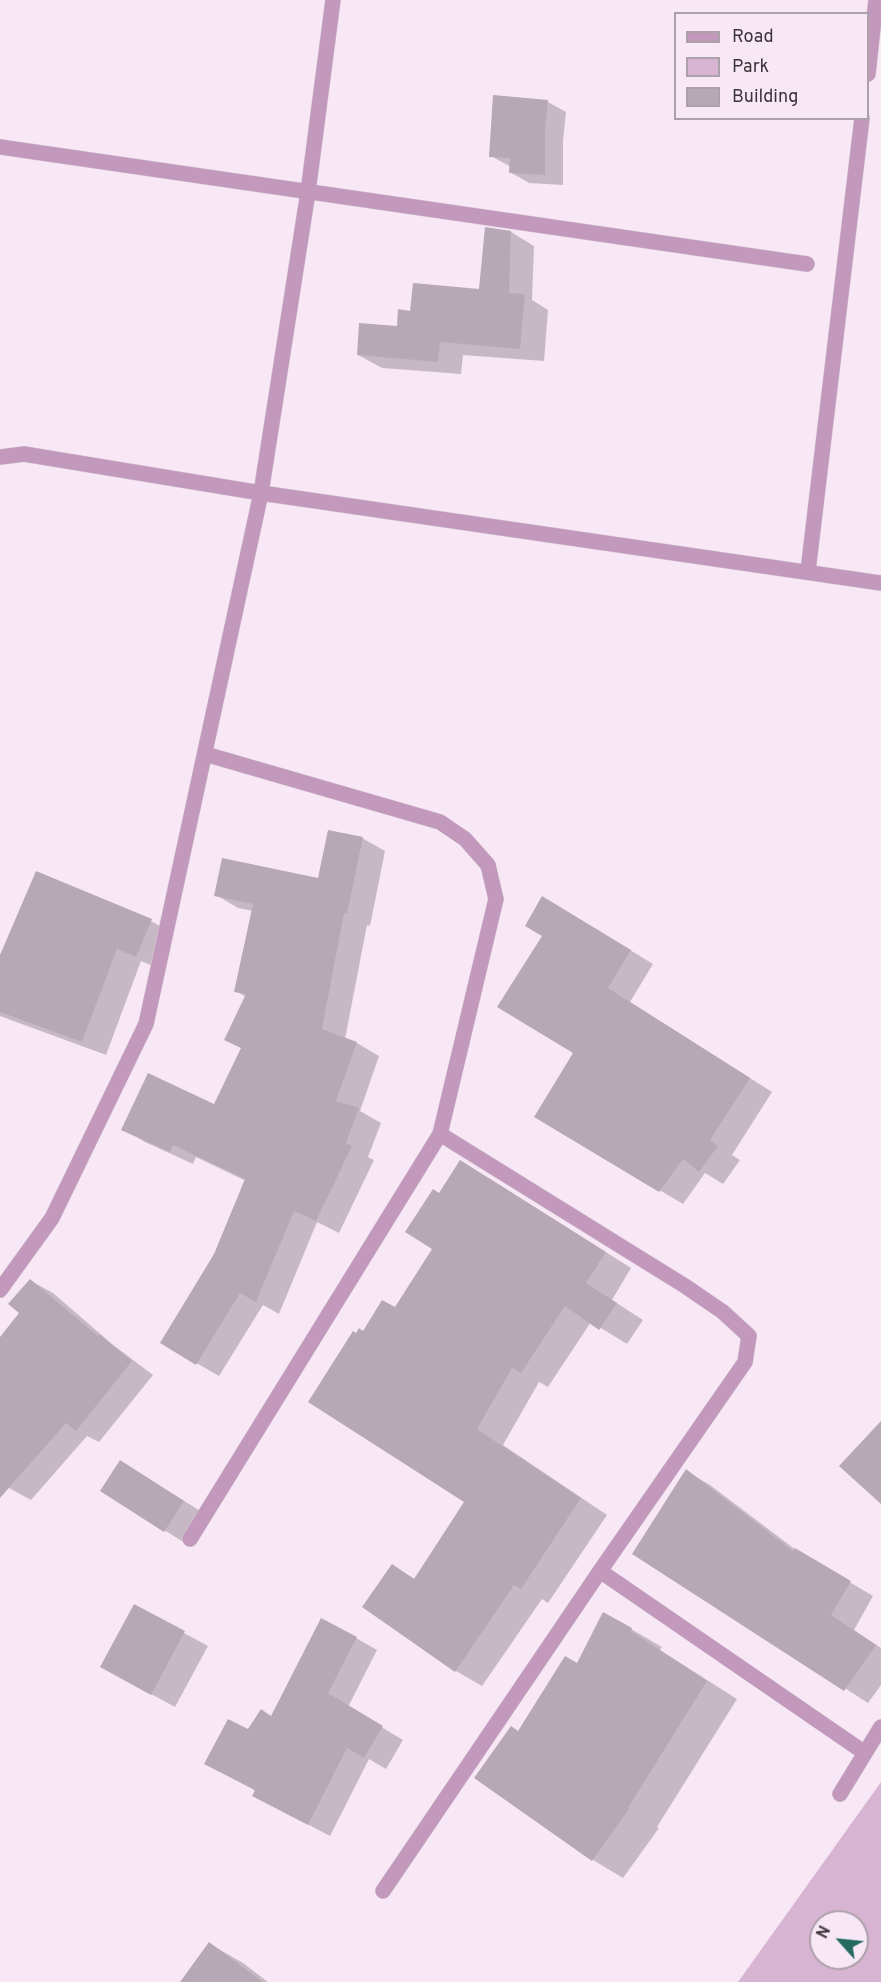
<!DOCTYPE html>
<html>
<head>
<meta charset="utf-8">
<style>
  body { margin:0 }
  #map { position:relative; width:881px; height:1982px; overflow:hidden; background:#f8e8f6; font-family:Overpass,sans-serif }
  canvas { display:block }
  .legend { position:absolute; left:674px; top:12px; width:195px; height:108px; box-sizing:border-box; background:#f8e8f6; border:2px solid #aca0ab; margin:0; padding:8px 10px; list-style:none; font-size:18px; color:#3b353a }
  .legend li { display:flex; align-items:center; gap:12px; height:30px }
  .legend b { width:30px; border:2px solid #aca0ab }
  .north { position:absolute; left:809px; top:1910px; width:60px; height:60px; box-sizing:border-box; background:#f8e8f6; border:2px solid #aca0ab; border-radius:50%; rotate:297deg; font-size:16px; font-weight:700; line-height:24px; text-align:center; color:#3b353a }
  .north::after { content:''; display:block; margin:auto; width:21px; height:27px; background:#246a5f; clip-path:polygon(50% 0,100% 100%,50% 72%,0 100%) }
</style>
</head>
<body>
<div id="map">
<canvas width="881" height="1982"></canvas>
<ul class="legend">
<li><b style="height:8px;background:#c298bd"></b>Road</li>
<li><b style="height:16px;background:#d8b4d3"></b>Park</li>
<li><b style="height:16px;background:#b7a8b5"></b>Building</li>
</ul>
<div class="north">N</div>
</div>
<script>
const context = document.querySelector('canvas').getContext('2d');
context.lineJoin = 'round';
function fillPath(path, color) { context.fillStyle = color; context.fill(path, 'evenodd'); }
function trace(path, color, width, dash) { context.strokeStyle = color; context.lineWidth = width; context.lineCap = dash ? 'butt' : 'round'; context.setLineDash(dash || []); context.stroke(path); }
const green = new Path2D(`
  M881,1782v200h-143zM821,1922h36v36h-36z`);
const shadow = new Path2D(`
  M494,96l54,6 18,10 -3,29v44l-34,-2 -19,-11 1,-5 -20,-11z
  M511,232l23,14 -2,54 16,10 -4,51 -81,-6 -2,19 -79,-6 -24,-13 40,-27 13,-16 70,-22z
  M362,838l23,13 -15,75 -3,-1 -22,114 12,4 22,13 -19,55 21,12 -13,34 6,3 -35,73 -22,-11 -38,92 -16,-9 -44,71 -57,-33 54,-89 30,-73 -50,-24 -3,7 -48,-22 -22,-13 92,-23 27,-58 4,-51 -10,-6 17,-80 -15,-3 -22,-13 104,-15z
  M566,911l87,53 -23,38 142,90 -40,63 8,5 -17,24 -18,-11 -22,31 -147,-87 39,-65z
  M151,921l23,13 -14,35 -19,-8 -35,94 -106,-39v-58z
  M487,1177l144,91 -19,32 31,20 -16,24 -36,-22 -43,65 -9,-5 -36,63 104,70 -59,88 -6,-4 -60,87 -26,-15 -64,-105 23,13 51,-78 -109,-166 6,-2 32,-24 40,-60 5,-54z
  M31,1281l22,12 59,51 41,31 -54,67 -12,-6 -56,64 -22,-12 -9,-8v-141l21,-27z
  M121,1462l86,53 -19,30 -86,-54z
  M686,1471l24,14 86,65 77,46 -19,34 27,18v37l-13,18 -234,-150z
  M134,1606l74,40 -33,61 -50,-27z
  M631,1629l31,18 -2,3 77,49 -80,128 2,1 -36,50 -30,-18 -117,-82 43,-45z
  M356,1638l21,12 -29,57 55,33 -17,29 -17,-10 -39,77 -55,-29 -19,-16 -50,-27 43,-33 23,-14z
  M210,1944l33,19 25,19h-86z`);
const building = new Path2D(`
  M493,95l55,5 -3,30v45l-36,-2 1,-15 -21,-1z
  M485,227l26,4 -2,62 16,1 -5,55 -80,-7 -2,20 -81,-7 2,-32 38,3 1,-17 12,2 3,-28 66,6z
  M328,830l35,7 -16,77 -3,-1 -22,116 35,13 -21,59 23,7 -13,35 6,3 -36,75 -22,-10 -38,91 -16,-9 -44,72 -36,-22 54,-89 31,-75 -72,-34 -3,7 -49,-22 27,-57 66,31 27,-56 -17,-8 22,-46 -12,-2 19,-88 -39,-8 8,-38 96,20z
  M36,871l116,48 -16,38 -19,-8 -35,93 -82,-30v-57z
  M542,896l89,54 -23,38 142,90 -40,62 8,6 -19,26 -16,-13 -24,33 -125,-75 39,-64 -76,-46 45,-71 -17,-10z
  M460,1160l146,92 -20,31 31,20 -18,27 -34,-24 -44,67 -9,-5 -35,61 104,69 -60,91 -7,-4 -59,87 -93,-65 30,-43 22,15 50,-77 -156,-100 45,-71 3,2 3,-5 4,3 19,-31 13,7 37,-58 -27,-17 28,-43 6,4z
  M30,1279l68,57 1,-2 33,27 -56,70 -10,-8 -66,75v-161l19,-24 -11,-9z
  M881,1421v83l-42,-38z
  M120,1460l64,41 -20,31 -64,-41z
  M686,1469l107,82 2,-3 56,33 -20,34 45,30 -32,46 -212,-137z
  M134,1604l51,27 -34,64 -51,-28z
  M603,1612l29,16 -1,3 76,50 -79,127 1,1 -37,52 -118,-83 37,-52 7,5 47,-75 12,7z
  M321,1618l36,19 -29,56 55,33 -19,32 -17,-10 -39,77 -56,-29 3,-6 -51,-26 24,-45 20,10 13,-20 10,7z
  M209,1942l54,40h-83z`);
const street = new Path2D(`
  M868,74l8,-74
  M0,147l807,117
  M0,457l24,-3 237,39 620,90
  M808,571l54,-453
  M0,1290l52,-72 94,-194 115,-531 47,-301 25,-192
  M190,1539l250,-405 56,-235 -8,-34 -23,-26 -25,-17 -235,-68
  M600,1571l265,182
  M840,1794l41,-67
  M383,1891l217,-320 145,-209 4,-26 -26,-24 -38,-26 -245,-152`);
fillPath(green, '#d8b4d3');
fillPath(shadow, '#0003');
fillPath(building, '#b7a8b5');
trace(street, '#d2c4d0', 16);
trace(street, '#c298bd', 15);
</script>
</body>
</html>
